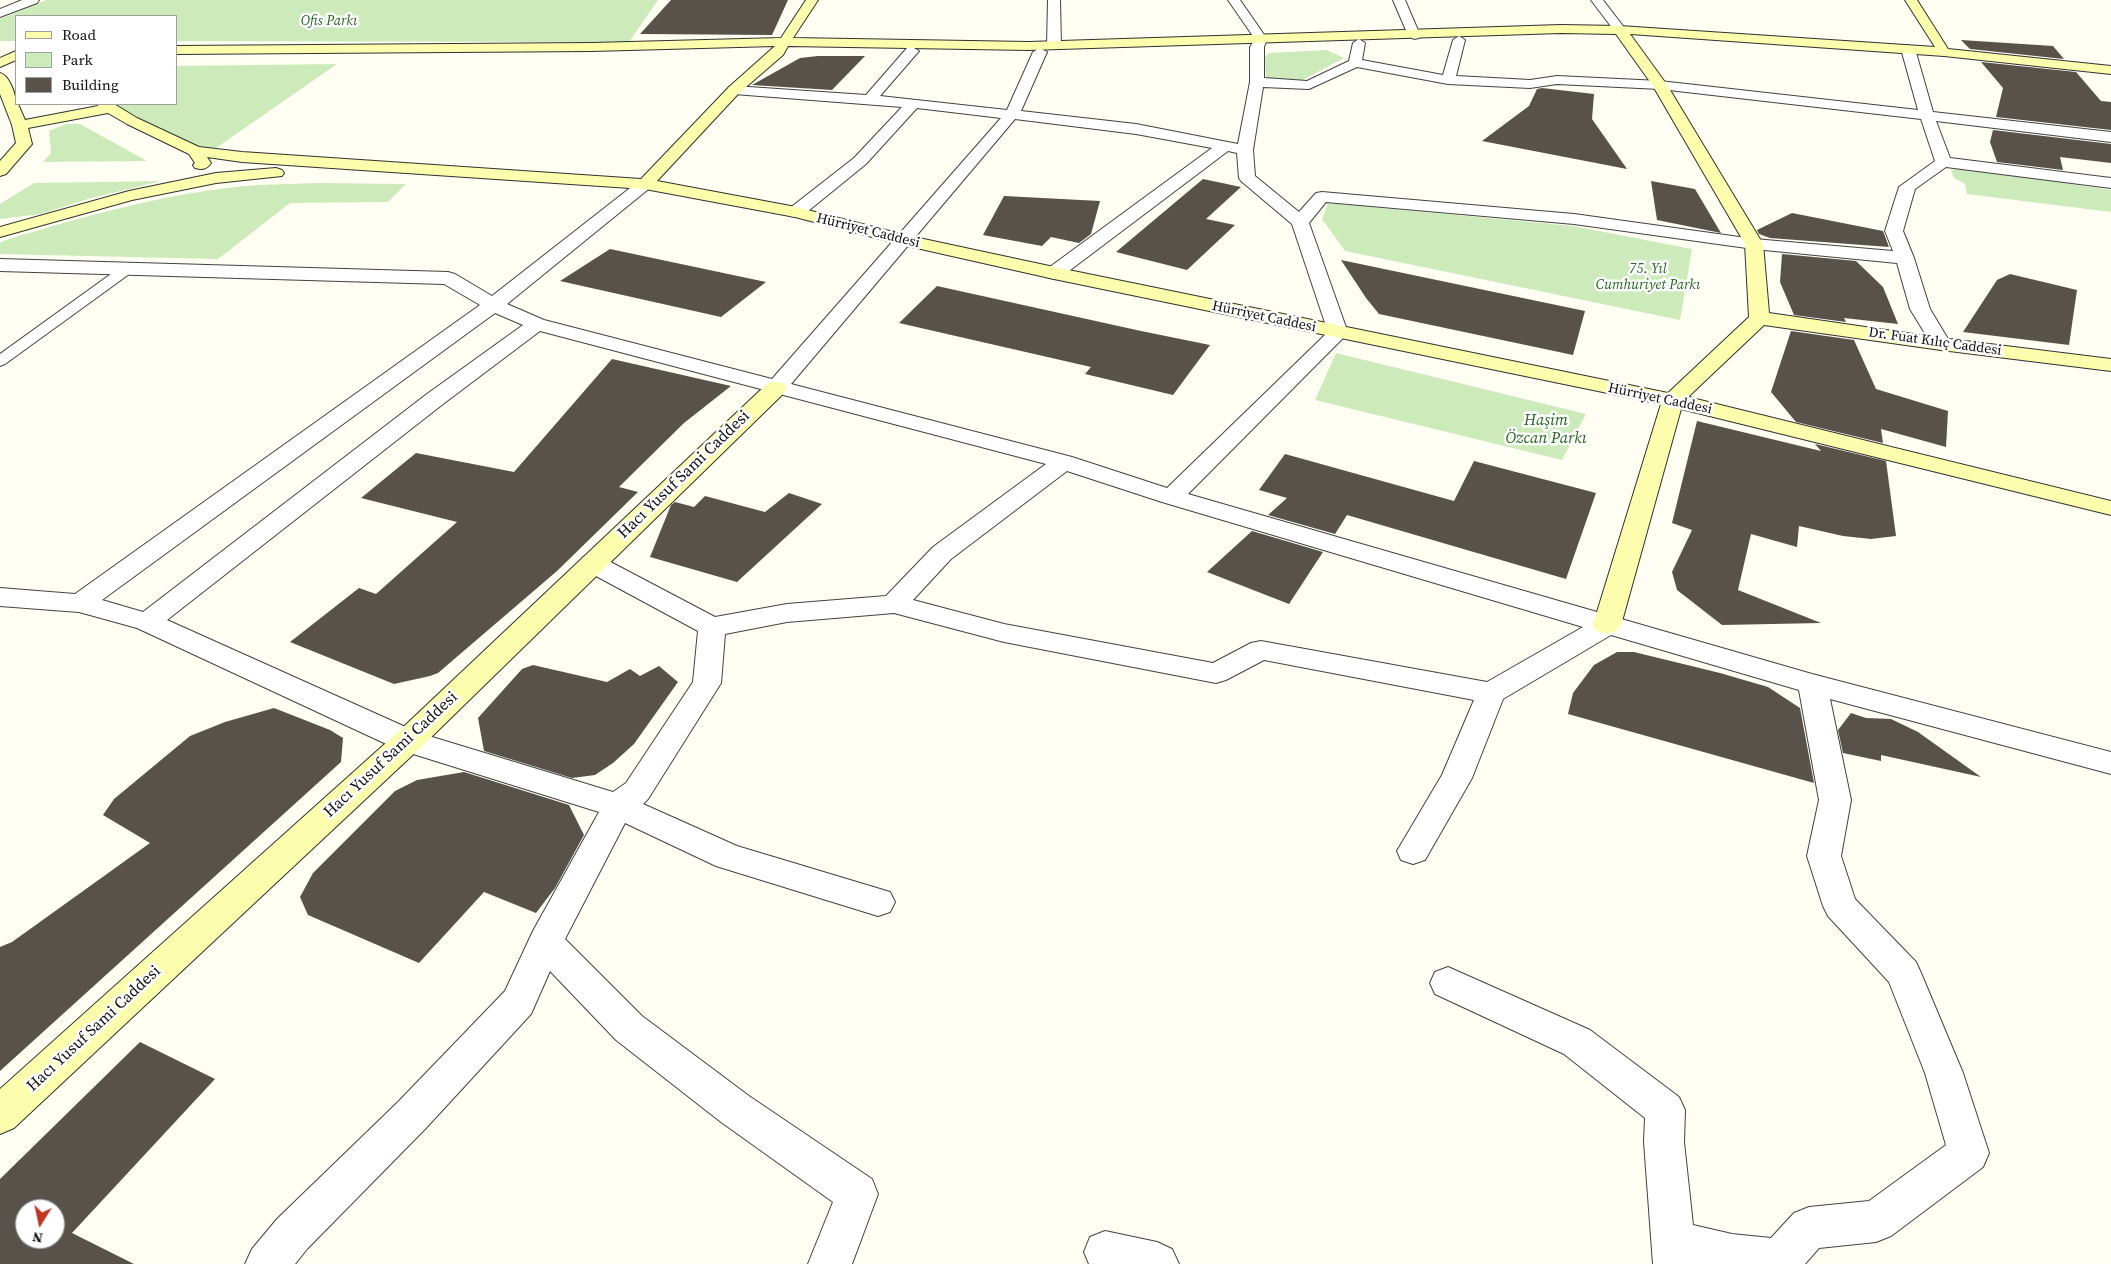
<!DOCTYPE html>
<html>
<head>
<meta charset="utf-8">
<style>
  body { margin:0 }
  #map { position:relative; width:2111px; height:1264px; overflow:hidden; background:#fffef2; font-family:"Source Serif 4",serif }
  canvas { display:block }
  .legend { position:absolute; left:15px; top:15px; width:162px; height:90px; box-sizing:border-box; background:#fff; border:1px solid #9f9f9f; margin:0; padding:6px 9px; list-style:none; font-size:15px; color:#0f0f0f }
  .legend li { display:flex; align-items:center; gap:10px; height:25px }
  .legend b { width:25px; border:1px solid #9f9f9f }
  .north { position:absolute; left:15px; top:1199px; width:50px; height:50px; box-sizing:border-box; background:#fff; border:1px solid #9f9f9f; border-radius:50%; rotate:190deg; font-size:14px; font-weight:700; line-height:20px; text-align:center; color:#0f0f0f }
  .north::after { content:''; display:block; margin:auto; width:18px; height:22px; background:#bf3527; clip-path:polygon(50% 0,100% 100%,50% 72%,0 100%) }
</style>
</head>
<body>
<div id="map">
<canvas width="2111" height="1264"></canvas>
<ul class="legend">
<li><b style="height:6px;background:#fcfead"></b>Road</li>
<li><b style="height:14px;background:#cdeabb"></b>Park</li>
<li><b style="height:14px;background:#58524b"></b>Building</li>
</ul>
<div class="north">N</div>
</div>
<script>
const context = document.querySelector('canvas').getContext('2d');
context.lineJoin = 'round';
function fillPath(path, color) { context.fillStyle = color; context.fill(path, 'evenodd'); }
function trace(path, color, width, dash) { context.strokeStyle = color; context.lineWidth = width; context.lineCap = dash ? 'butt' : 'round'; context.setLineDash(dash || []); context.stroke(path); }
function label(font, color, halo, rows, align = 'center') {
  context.font = font + ' "Source Serif 4",serif'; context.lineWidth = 5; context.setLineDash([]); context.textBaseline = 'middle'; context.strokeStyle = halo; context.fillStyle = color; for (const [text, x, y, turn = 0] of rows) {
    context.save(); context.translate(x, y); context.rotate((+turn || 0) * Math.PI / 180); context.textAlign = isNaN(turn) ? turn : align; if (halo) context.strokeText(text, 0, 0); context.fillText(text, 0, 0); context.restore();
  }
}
const green = new Path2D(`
  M46,0h612l-29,42 -453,-1v-25h-160v25h-16v-22z
  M1327,50l17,8 -47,25 -31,-4 -1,-22 4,-4z
  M337,64l-121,84 -24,-2 -79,-42h63v-38z
  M66,124h14l67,37 -104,1 8,-9 -2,-22z
  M1965,168l146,22v22l-144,-18 -2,-10 -11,-6 -3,-8z
  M161,181l-73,18 -47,15 -41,5v-15l34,-21z
  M320,183l86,1 -18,18 -98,1 -72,56 -218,-5v-11l3,-2c81,-25 170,-50 256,-56 20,-1 40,-1 61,-2z
  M1328,203l245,23 119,23 -12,71 -335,-69 -23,-32z
  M1336,353l250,61 -24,46 -247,-60z`);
const building = new Path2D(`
  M671,0h117l-16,35 -132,-1z
  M1961,40l92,6 11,13 -94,-10z
  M818,56h47l-33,34 -80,-5 48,-27z
  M1981,62l95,10 25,29 10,1v28l-115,-13 7,-29z
  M1542,88l52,6 -2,25 35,50 -145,-28 47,-35 8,-17z
  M1993,130l118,14v19l-51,-6 3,13 -66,-8 -7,-20z
  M1203,179l38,8 -35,32 29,6 -48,45 -71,-18z
  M1651,181l44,8 26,44 -64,-13z
  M1004,196l96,5 -9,33 -12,9 -28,-6 -9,9 -59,-11z
  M1792,213l91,18 6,16 -119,-9 -11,-4 -2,-4z
  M610,249l156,33 -45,35 -161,-36z
  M1782,254l74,7 27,26 15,37 -54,-6 2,4 -52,-7 -14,-33z
  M1341,260l244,51 -12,44 -194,-41 -13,-16z
  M2010,274l67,16 -8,55 -106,-13 34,-52z
  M937,286l204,45 69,14 -37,50 -88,-21 6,-7 -192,-44z
  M1791,331l63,9 22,49 72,22 -2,36 -65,-18 2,14 -87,-21 -25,-30z
  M612,359l119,27 -47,37 -65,64 19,5 -81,79 -119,102 -8,3 -36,8 -104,-42 69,-54 17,6 81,-72 -96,-24 55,-45 98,19z
  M1697,421l124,30 -6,-7 71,17 10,75 -25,3 -28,-3 -44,-10 -2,21 -46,-13 -13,56 83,33 -99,2 -45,-35 -5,-18 20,-42 -20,-7z
  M1285,454l169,47 20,-40 122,32 -30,86 -219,-64 -12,19 -67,-19 19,-17 -28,-8z
  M789,493l33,11 -85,78 -87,-25 21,-52 4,-3 19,5 11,-11 60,16z
  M1252,531l71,21 -34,52 -82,-32z
  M1617,652h17l86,21 48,14 32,21 14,75 -246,-69 5,-21 21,-28z
  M533,665l74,17 23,-13 10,7 19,-10 19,16 -44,62 -21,19 -18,12 -23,3 -88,-27 -6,-33 44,-49z
  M274,708l56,22 13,8 -2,24 -341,309v-124l12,-5 138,-99 -47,-28 11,-16 76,-63 35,-14z
  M1851,713l15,5 25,1 27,13 63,45 -100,-22v6l-38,-8 -5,-23z
  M464,772l105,33 15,30 -29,53 -19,25 -52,-21 -65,71 -111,-48 -8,-18 13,-24 82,-82 22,-11z
  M140,1042l75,37 -143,154 62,31h-134v-85zM25,1209h30v30h-30z`);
const lane = new Path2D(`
  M127,265l7,4 -2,3 -127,92 -5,2v-12l122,-88z`);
const street = new Path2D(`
  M22,0h17l-2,3 -37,14v-8z
  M1048,0h12l1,45 -7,4 -7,-4z
  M1228,0h12l27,39 -3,8v31l43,3 42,-20 4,-18 6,-4 6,4 -3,17 81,15 10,-35 6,-4 6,4 -9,36 74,4 27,-4 103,5 258,29 -17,-61 7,-4 7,4 18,63 178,20v10l-175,-21 14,37 161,20v10l-165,-21 -31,22 -12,42 11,27 16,51 21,35 -3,4 -7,2 -7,-2 -24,-39 -13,-46 -143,-14 -180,-25 -248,-22 -17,21 39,110 -160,161 624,180 299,78v22l-281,-75 21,101 -10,56 14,43 61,63 5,11 42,100 26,80 -6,14 -92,69 -15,6 -57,6 -14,16h-152l-9,-122 1,-24 -81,-64 -129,-60 -5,-11 5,-11 13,-5 142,63 89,67 6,13 -1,32 9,83 39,9 39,4 23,-25 15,-6 60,-6 77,-56 -21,-72 -36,-91 -61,-66 -5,-10 -16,-50 12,-56 -20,-110 -188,-55 -108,64 -31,79 -47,82 -12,4 -12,-4 -4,-9 45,-76 32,-75 -210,-40 -38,20 -10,3 -212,-41 -110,-29 -107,9 -62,12 -4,49 -73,116 -5,5 94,42 153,46 5,10 -5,10 -12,4 -162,-50 -91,-43 -60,116 77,77 107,80 123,83 6,15 -26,70h-44l25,-62 -112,-80 -105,-82 -66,-69 -19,43 -105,114 -119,121 -12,15h-50l7,-15 25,-30 121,-117 107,-111 28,-60 66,-119 -202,-63 -260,-121 -58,-16 -79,-6v-18l75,6 405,-289 -36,-21 -444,-13v-12l448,13 7,2 37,22 147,-115h12l2,3 -2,3 -144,117 37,16 228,59 229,-261 -84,-10 -51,56 -64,52 -6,1 -6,-1 -3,-4 3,-4 64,-50 48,-51 -168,-13 -5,-1 -2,-3 2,-3 5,-1 132,9 41,-47 5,-1 7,4 -39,45 127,14 26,-58 7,-4 7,4 -26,59 115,13 102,20 12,-62v-35l5,-8zM1357,67l91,17 82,4 27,-4 103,5 261,30 14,42 -36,26 -14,44 8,20 -139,-12 -180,-25 -252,-22 -6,1 -17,19 -44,-36 -2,-26 10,-63 46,2zM1015,119l121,15 76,14 -165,121 -2,4 2,4 7,2 7,-2 167,-126 9,2 2,25 2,3 51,43 36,108 -161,156 -95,-31 -281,-73zM495,313l28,12 -96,69 -284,218 -41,-12zM540,331l506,133 -113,83 -47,49 -99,8 -72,13 -114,-60 -9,-2 -9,2 -4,6 4,6 115,62 -5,51 -67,101 -13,9 -194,-59 -252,-113 276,-216zM1067,471l95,31 421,125 -96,55 -226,-41 -10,2 -38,20 -209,-39 -91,-24 38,-41z
  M1393,0h12l15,35 -1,3 -5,1 -6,-4z
  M1591,0h12l23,30 -2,3h-8z
  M1105,1231l52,11 15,7 7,15h-90l-5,-12 6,-15z`);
const secondary = new Path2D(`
  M806,0h12l-25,38 236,4 532,-17 59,1 315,21 -30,-47h12l31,49 163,17v8l-167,-18 -314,-22 37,51 96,159 6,69 172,25 170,21v12l-170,-21 -177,-25 -76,72 423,104v14l-430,-106 -60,216 -4,6 -10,3 -10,-3 -4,-6 68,-221 -607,-125 -151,-34 -108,-28 -150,-28 -403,-27 -35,-5 4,6c-4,6 -8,7 -16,5l-2,-3 2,-2 -6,-9 -62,-30 -19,-11 -80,15 4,16 -26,30 -6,2v-15l16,-18 -4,-18 -12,-31v-21c9,2 16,21 16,31h2l7,16 73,-14 -1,-2h17l23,14 62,29 43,5 399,27 88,-92 46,-41 -183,5 -416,3v-8l416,-3 189,-5zM1561,33l55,1 37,52 92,158 4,73 -81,76 -614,-126 -149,-32 -109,-28 -139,-26 82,-88 44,-38 5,-9 241,4z
  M16,51v9l-16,7v-9z
  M276,168l6,2 2,3 -2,3 -66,7 -84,17 -132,37v-10l129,-36 87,-18z
  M776,382l8,1 3,5 -3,5 -365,356 -405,379 -14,6v-45l397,-356 371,-350z`);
const farParknames = [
  ["Ofis Parkı",329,21],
  ["75. Yıl",1648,269],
  ["Cumhuriyet Parkı",1648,285]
];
const farStreetnames = [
  ["Hürriyet Caddesi",868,231,14],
  ["Hürriyet Caddesi",1264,317,12],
  ["Dr. Fuat Kılıç Caddesi",1935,342,8],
  ["Hürriyet Caddesi",1660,399,12]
];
const parkNames = [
  ["Haşim",1546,421],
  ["Özcan Parkı",1546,439]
];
const streetNames = [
  ["Hacı Yusuf Sami Caddesi",684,475,-44],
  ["Hacı Yusuf Sami Caddesi",391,755,-43],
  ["Hacı Yusuf Sami Caddesi",94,1029,-43]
];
fillPath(green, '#cdeabb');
fillPath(building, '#58524b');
trace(lane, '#424242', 2);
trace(street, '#424242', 2);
trace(secondary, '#313131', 2);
fillPath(lane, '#fff');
fillPath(street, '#fff');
fillPath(secondary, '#fcfead');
label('italic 14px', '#24671f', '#fff', farParknames);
label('14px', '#0f0f0f', '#fff', farStreetnames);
label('italic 16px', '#24671f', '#fff', parkNames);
label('16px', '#0f0f0f', '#fff', streetNames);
</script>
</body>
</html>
